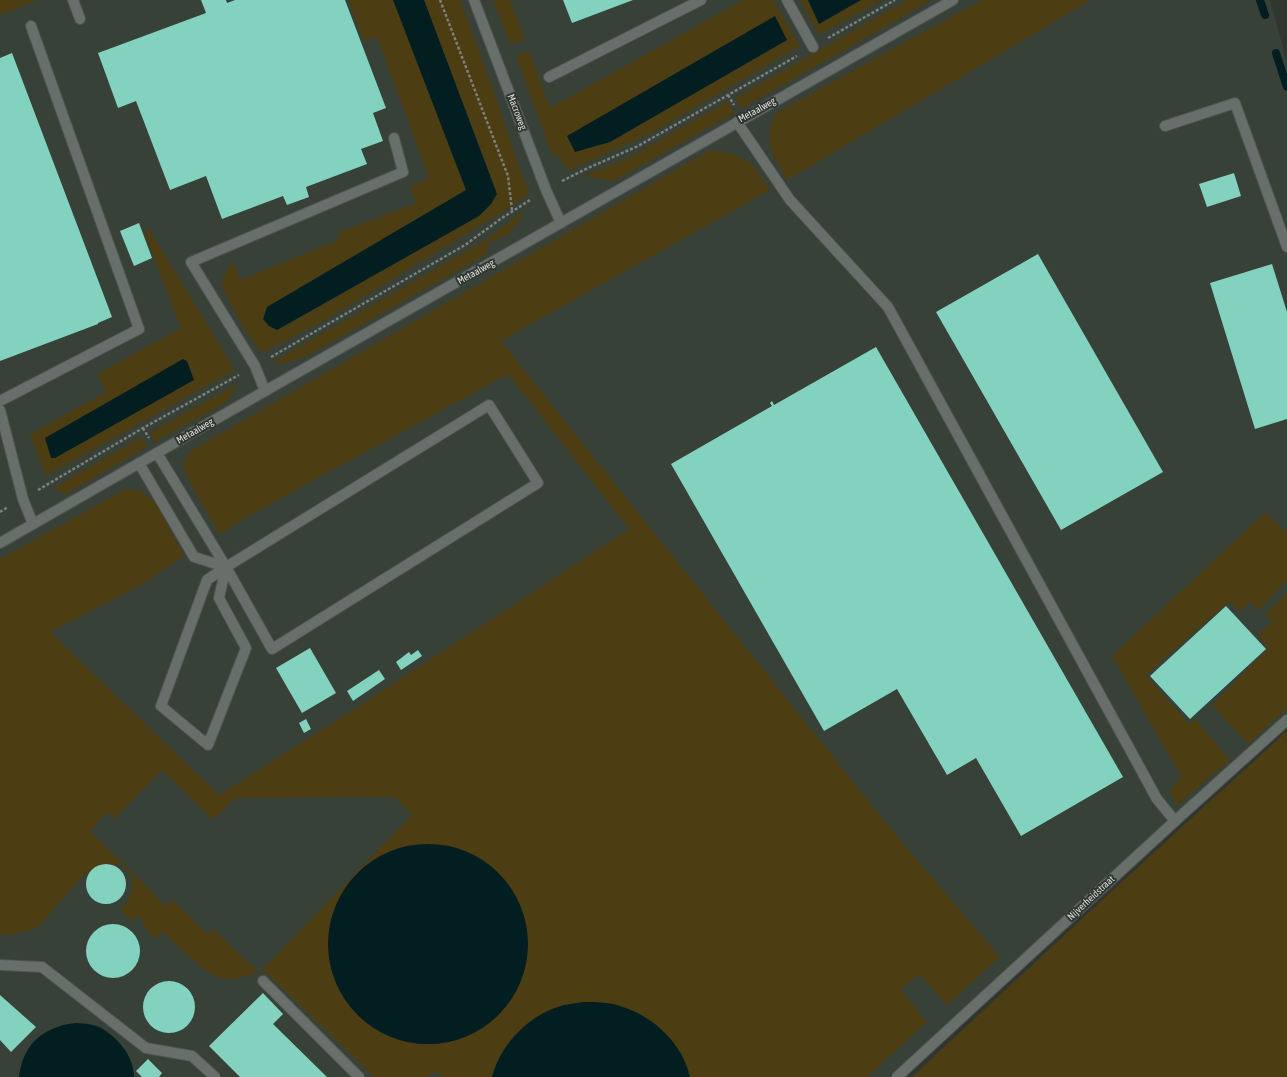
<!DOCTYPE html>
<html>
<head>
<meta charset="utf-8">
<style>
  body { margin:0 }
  canvas { display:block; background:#303530 }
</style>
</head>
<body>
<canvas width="1287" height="1077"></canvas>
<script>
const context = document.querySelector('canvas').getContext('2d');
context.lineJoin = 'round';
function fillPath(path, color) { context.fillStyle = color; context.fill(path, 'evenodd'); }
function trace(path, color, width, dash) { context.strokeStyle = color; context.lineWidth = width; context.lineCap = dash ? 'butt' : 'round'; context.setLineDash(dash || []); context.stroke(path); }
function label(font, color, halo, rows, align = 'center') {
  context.font = font + ' "Asap Condensed",sans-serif'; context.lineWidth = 4; context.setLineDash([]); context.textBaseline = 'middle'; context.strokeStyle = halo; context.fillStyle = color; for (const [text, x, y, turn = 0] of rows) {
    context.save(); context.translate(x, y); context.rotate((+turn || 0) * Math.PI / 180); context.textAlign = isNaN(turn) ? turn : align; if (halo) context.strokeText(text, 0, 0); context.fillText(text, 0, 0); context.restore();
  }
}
const built = new Path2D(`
  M0,0h1270l17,62v659l-390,356h-897z`);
const green = new Path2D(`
  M0,0h38l-38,15z
  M348,0h45l73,190 -199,117 -4,12 22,7 194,-110 12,-12 6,-10 -73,-194h36l32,86 30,90 8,17 -21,15 -180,110 -67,35 -17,-23 -22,-41 -1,-8 3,-8 9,-12 6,19 99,-40 -2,-7 79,-30 -6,-16 19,-9 -52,-141 -13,4z
  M493,0h17l15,40 -15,4z
  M743,0h30l27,46 -148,87 -82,37 -4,-2 -10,-14 -4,1 -36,-99 13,-5 21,57z
  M800,0h8l11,24 42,-24h21l-63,35z
  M907,0h25l-191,109 -6,-11z
  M982,0h109l-304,180 -16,-29 -2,-20 7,-18z
  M728,101l7,12 -121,68 -31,-5 45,-18z
  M710,150l21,3 20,10 19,27 -269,151 393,492 106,124 -53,48 -28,-31 -18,16 26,32 -60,55h-424l-7,-6 -10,6h-52l-109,-105c-14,1 -27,8 -40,7 -20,-3 -47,-34 -62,-47l-7,7 -13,-13v-4l-3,-5h-4l-3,4v2l-12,-13c10,-13 12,-18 11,-34l-11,-12 -23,2 -14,9 -47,53 -25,7h-8l-4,-2v-374l126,-70 15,2 15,12 28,53 -43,29 -91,47 169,163 140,-89 270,-177 -121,-155 -252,138 -36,22c-7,-12 -35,-56 -36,-67 0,-6 2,-10 5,-15zM162,770l51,50 22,-22 159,-1 18,18 -153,158 -46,-45 -5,6 -36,-34 -6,6 -76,-75 17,-19 7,7z
  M524,210l-6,13 -10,11 -22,11 3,8 -184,104 -23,7 -10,-2 212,-121z
  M149,229l86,141 -189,106 -16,-42 76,-42 -9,-18 84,-46 -37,-96z
  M237,384l-6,12 -6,7 -70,39 -5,-10z
  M141,437l6,10 -81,47 -13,-6z
  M1265,512l22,21v47l-28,31 -9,-9 -10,9 -12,-9 -82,73 43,49 6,-5 35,41 -54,46 -6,-16 11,-14 -69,-120z
  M1287,592v116l-39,36 -36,-39 56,-57 -11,-13 15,-13 -7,-8z
  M1287,731v346h-375l189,-176z`);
const water = new Path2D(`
  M393,0h31l73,194 -6,10 -12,12 -202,114 -8,-4 -6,-7 4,-12 199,-117z
  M808,0h53l-42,24z
  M775,16l12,24 -177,102 -35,10 -8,-16z
  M183,359l4,2 7,19 -139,78h-4l-6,-20z
  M328 944a100 100 0 1 1 200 0a100 100 0 1 1-200 0Z
  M583,1002c13,0 27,0 40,5 31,10 60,37 67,70h-198c9,-34 38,-63 72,-72 7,-1 13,-2 19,-3z
  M75,1023c7,0 15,1 22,3 19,9 37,29 37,51h-115c4,-33 24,-50 56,-54z`);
const stream = new Path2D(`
  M1260,0l5,15
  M1276,53l11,34`);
const building = new Path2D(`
  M201,0h25l1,3 8,-3h110l41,108 -13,5 10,28 -22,8 6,15 -61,23 3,10 -22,8 -4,-9 -61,23 -16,-43 -36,14 -34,-89 -18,7 -20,-55 108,-40z
  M563,0h70l-61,23z
  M12,53l100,264 -14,6v1l-98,37v-303z
  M1234,173l7,23 -34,11 -8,-23z
  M139,223l13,35 -18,8 -14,-35z
  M1038,254l125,218 -102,58 -125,-218z
  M1272,264l15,48v107l-32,10 -45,-146z
  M876,347l247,430 -102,59 -45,-78 -29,17 -50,-86 -73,42 -153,-267 101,-58 -2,-3 2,-2 2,4z
  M1226,606l40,43 -76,70 -40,-43z
  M310,648l26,45 -34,20 -26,-45z
  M418,650l4,6 -21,14 -5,-8 13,-10 2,3z
  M379,670l6,9 -32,22 -6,-10z
  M306,719l5,10 -7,4 -5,-10z
  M86 884a20 20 0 1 1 40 0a20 20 0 1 1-40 0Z
  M86 951a27 27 0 1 1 54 0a27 27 0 1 1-54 0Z
  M143 1007a26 26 0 1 1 52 0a26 26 0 1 1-52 0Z
  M263,993l20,21 -10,10 54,53h-87l-31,-31z
  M0,995l36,32 -25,25 -11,-12z
  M148,1059l14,14 -3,4h-17l-6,-6z`);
const path = new Path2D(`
  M440,0l68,176 4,34
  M828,38l67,-38
  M728,95l6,10
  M562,181l26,-13 50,-22 159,-90
  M271,357l194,-112 37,-27 28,-18
  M143,428l6,10
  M38,490l105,-62 96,-53
  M0,512l8,-5`);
const service = new Path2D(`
  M73,0l7,19
  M787,0l26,47
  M549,77l152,-77
  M737,122l53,78 98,107 269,492 18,22
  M1165,126l70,-23 52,144
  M265,391l-10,-25 -64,-104 212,-90 -9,-34
  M0,401l139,-72 -108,-303
  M489,405l49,78 -266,166 -46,-82z
  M0,410l23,89 10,25
  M157,453l69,114 -7,31 27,50 -38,97 -47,-39 46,-126 19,-13
  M139,463l55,94 32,10
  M0,965l42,2 104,81 46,8 23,21
  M263,981l96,96`);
const minor = new Path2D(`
  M474,0l72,190 15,33
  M897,1077l278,-256 112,-101`);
const tertiary = new Path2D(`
  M0,543l265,-152 688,-391`);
const streetNames = [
  ["Metaalweg",757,110,-29],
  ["Macroweg",517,112,69],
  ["Metaalweg",476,272,-29],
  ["Metaalweg",195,431,-30],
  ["Nijverheidstraat",1091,898,-43]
];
fillPath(built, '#374138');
fillPath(green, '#4c3d13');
fillPath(water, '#031e21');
trace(stream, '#031e21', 8);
fillPath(building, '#83d2bf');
trace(service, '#4f534f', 12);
trace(minor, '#4f534f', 12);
trace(tertiary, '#4f534f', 12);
trace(path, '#7c807c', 2.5, [3, 2]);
trace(service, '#686e69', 10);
trace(minor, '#686e69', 10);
trace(tertiary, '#686e69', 10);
label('10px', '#dcdfdc', '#303530', streetNames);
</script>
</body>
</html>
